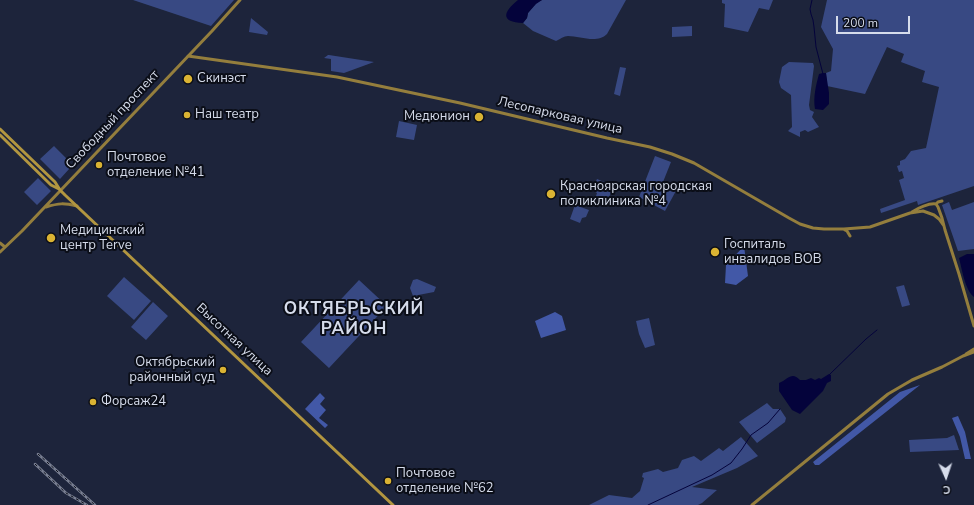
<!DOCTYPE html>
<html>
<head>
<meta charset="utf-8">
<style>
  body { margin:0 }
  #map { position:relative; width:974px; height:505px; overflow:hidden; background:#1d243b; font-family:"Nunito Sans",sans-serif }
  canvas { display:block }
  .north { position:absolute; left:926px; top:457px; width:40px; height:40px; -webkit-text-stroke:3px #0b0e18; paint-order:stroke; rotate:177deg; font-size:11px; font-weight:700; line-height:16px; text-align:center; color:#d6dceb }
  .north::after { content:''; display:block; margin:auto; width:14px; height:18px; background:#d6dceb; clip-path:polygon(50% 0,100% 100%,50% 72%,0 100%) }
  .scale { position:absolute; left:836px; top:16px; width:74px; height:18px; box-sizing:border-box; border:2px solid #d6dceb; border-top:0; padding-left:5px; font-size:12px; line-height:14px; white-space:nowrap; color:#d6dceb; -webkit-text-stroke:3px #0b0e18; paint-order:stroke }
</style>
</head>
<body>
<div id="map">
<canvas width="974" height="505"></canvas>
<div class="north">С</div>
<div class="scale">200 m</div>
</div>
<script>
const context = document.querySelector('canvas').getContext('2d');
context.lineJoin = 'round';
function fillPath(path, color) { context.fillStyle = color; context.fill(path, 'evenodd'); }
function trace(path, color, width, dash) { context.strokeStyle = color; context.lineWidth = width; context.lineCap = dash ? 'butt' : 'round'; context.setLineDash(dash || []); context.stroke(path); }
function label(font, color, halo, rows, align = 'center') {
  context.font = font + ' "Nunito Sans",sans-serif'; context.lineWidth = 4; context.setLineDash([]); context.textBaseline = 'middle'; context.strokeStyle = halo; context.fillStyle = color; for (const [text, x, y, turn = 0] of rows) {
    context.save(); context.translate(x, y); context.rotate((+turn || 0) * Math.PI / 180); context.textAlign = isNaN(turn) ? turn : align; if (halo) context.strokeText(text, 0, 0); context.fillText(text, 0, 0); context.restore();
  }
}
const green = new Path2D(`
  M133,0h101l-23,26z
  M542,0h84l-19,34c-10,10 -27,2 -39,2 -4,0 -8,3 -12,5l-23,-10 -10,-8 4,-5 1,-5 8,-10z
  M722,0h51l-4,10 -10,-2 -11,24 -24,-5 1,-23 -3,-1z
  M827,0h147v186l-56,19 -1,-4 -36,12 -1,-4 25,-9 -6,-20 5,-2 -2,-7 -3,1 -2,-6 3,-1v-4l5,-2 6,-8 15,-3 13,-61 -17,-5 3,-11 -24,-9 3,-8 -17,-7 -22,47 -38,-8 -1,-13 5,-2 2,-22 -12,-22z
  M251,18l17,14 -1,3 -18,-3z
  M692,26v10l-20,1v-10z
  M328,55h1l45,7 -30,11 -13,-2v-12l-7,-1z
  M789,62l24,1 1,3 -5,39 1,5 4,2 -2,5 7,10 -11,5 -3,-2 -5,2v5l-12,-6 4,-4 -1,-32 -10,-7 -2,-6 3,-15z
  M620,67l6,1 -6,28 -6,-2z
  M399,121l18,4 -3,15 -18,-3z
  M54,146l15,15 1,7 -10,11 -20,-20z
  M655,156l16,6 -8,20 14,7 -12,22 -26,-14z
  M38,178l13,13 -14,14 -13,-13z
  M597,179l17,7 -8,18 -11,-5 2,-6 -5,-3z
  M949,202l3,8 22,-8v47l-16,2 -16,-46z
  M575,205l14,5 -3,7 -4,1 -2,5 -10,-4z
  M124,277l27,24 -17,19 -27,-24z
  M417,279l19,8 -2,5 -21,4 -3,-8 3,-8z
  M359,280l28,26 -58,62 -28,-26z
  M904,285l6,20 -8,2 -6,-20z
  M153,302l15,14 -22,24 -15,-13z
  M649,318l6,27 -10,3 -6,-14 -3,-13z
  M767,403l6,6h7l6,9 -1,4 -28,21 -18,-21z
  M954,435l5,15 -49,2 -1,-12 38,-2z
  M741,437l17,19 -21,12 -45,19 25,3 -15,13 -4,2h-109l20,-10 23,3 8,-7 4,-13 -2,-1 1,-4 15,-4 5,3 15,-4 4,-8 12,-4 7,5 18,-13 4,3z`);
const forest = new Path2D(`
  M744,246l4,30 -12,9 -11,-2 1,-18z
  M555,312l7,4 4,14 -25,8 -6,-17z
  M920,385l-101,80h-4l-2,-3 87,-70z
  M320,393l5,5 -5,6 6,6 -7,8 9,7 -3,3 -20,-19z
  M958,416l7,16 6,27h-6l-5,-22 -8,-19z`);
const water = new Path2D(`
  M518,0h24l-6,4 -8,9 -1,5 -4,5c-23,-1 -20,-11 -5,-23z
  M823,73h3l3,20v11l-6,6 -8,-1c-2,-12 1,-24 4,-35z
  M967,254h7v43c-9,-7 -12,-28 -15,-39z
  M829,374l2,1v6l-4,2 -4,8 -23,23 -8,-4 -13,-19v-8c9,-4 13,-12 21,-3h6l5,-2 4,2 4,-2 2,1z`);
const stream = new Path2D(`
  M812,0l-2,9 1,5 2,6 1,7 2,20 7,27
  M829,375l37,-36 11,-9
  M648,505l64,-30 19,-12 11,-14 9,-14 17,-12 12,-14`);
const secondary = new Path2D(`
  M188,56l149,21 123,26 147,35 43,9 22,7 22,9 95,55 11,6 13,4 11,1h20l26,-2 40,-14 13,-2 11,4 5,4 5,7
  M936,204l2,3 4,11 3,12 14,44 15,52
  M46,207c13,-4 18,-4 31,-1
  M912,212c6,-4 17,-9 24,-8l2,-2 4,-1
  M845,230l2,1 3,5
  M0,243l5,4
  M0,252l22,-21 190,-200 28,-31
  M966,354l8,-5
  M752,505l136,-111 24,-14 30,-13 21,-11 11,-4`);
const primary = new Path2D(`
  M0,129l55,53 5,8 5,5 328,310
  M0,135l51,50 8,4`);
const rail = new Path2D(`
  M38,454l57,51
  M35,464l31,29 21,12`);
const markers = [
  [188,79,5,"#dab333"],
  [187,115,4,"#dab333"],
  [479,117,5,"#dab333"],
  [99,165,4,"#dab333"],
  [551,194,5,"#dab333"],
  [51,238,5,"#dab333"],
  [715,252,5,"#dab333"],
  [223,370,4,"#dab333"],
  [93,402,4,"#dab333"],
  [388,481,4,"#dab333"]
];
const poiNames = [
  ["Скинэст",197,79],
  ["Наш театр",195,115],
  ["Медюнион",470,117,"right"],
  ["Почтовое",107,158],
  ["отделение №41",107,173],
  ["Красноярская городская",560,187],
  ["поликлиника №4",560,202],
  ["Медицинский",60,231],
  ["центр Terve",60,246],
  ["Госпиталь",724,245],
  ["инвалидов ВОВ",724,260],
  ["Октябрьский",215,363,"right"],
  ["районный суд",215,378,"right"],
  ["Форсаж24",101,402],
  ["Почтовое",396,474],
  ["отделение №62",396,489]
];
const streetNames = [
  ["Лесопарковая улица",560,116,13],
  ["Свободный проспект",113,120,-47],
  ["Высотная улица",234,340,43]
];
const districtNames = [
  ["ОКТЯБРЬСКИЙ",354,310],
  ["РАЙОН",354,330]
];
fillPath(green, '#384983');
fillPath(forest, '#4258a7');
fillPath(water, '#04033b');
trace(stream, '#04033b', 1);
trace(secondary, '#947e3d', 3);
trace(primary, '#b29640', 3);
trace(rail, '#7a8093', 2.5);
trace(rail, '#0b0e18', 1, [3]);
for (const [x, y, r, color] of markers) { const dot = new Path2D(); dot.arc(x, y, r, 0, 2 * Math.PI); context.fillStyle = color; context.fill(dot); trace(dot, '#0b0e18', 1.5); }
label('13px', '#d6dceb', '#0b0e18', poiNames, 'left');
label('13px', '#d6dceb', '#0b0e18', streetNames);
context.letterSpacing = '1px';
label('bold 17px', '#d6dceb', '#0b0e18', districtNames);
context.letterSpacing = '0px';
</script>
</body>
</html>
